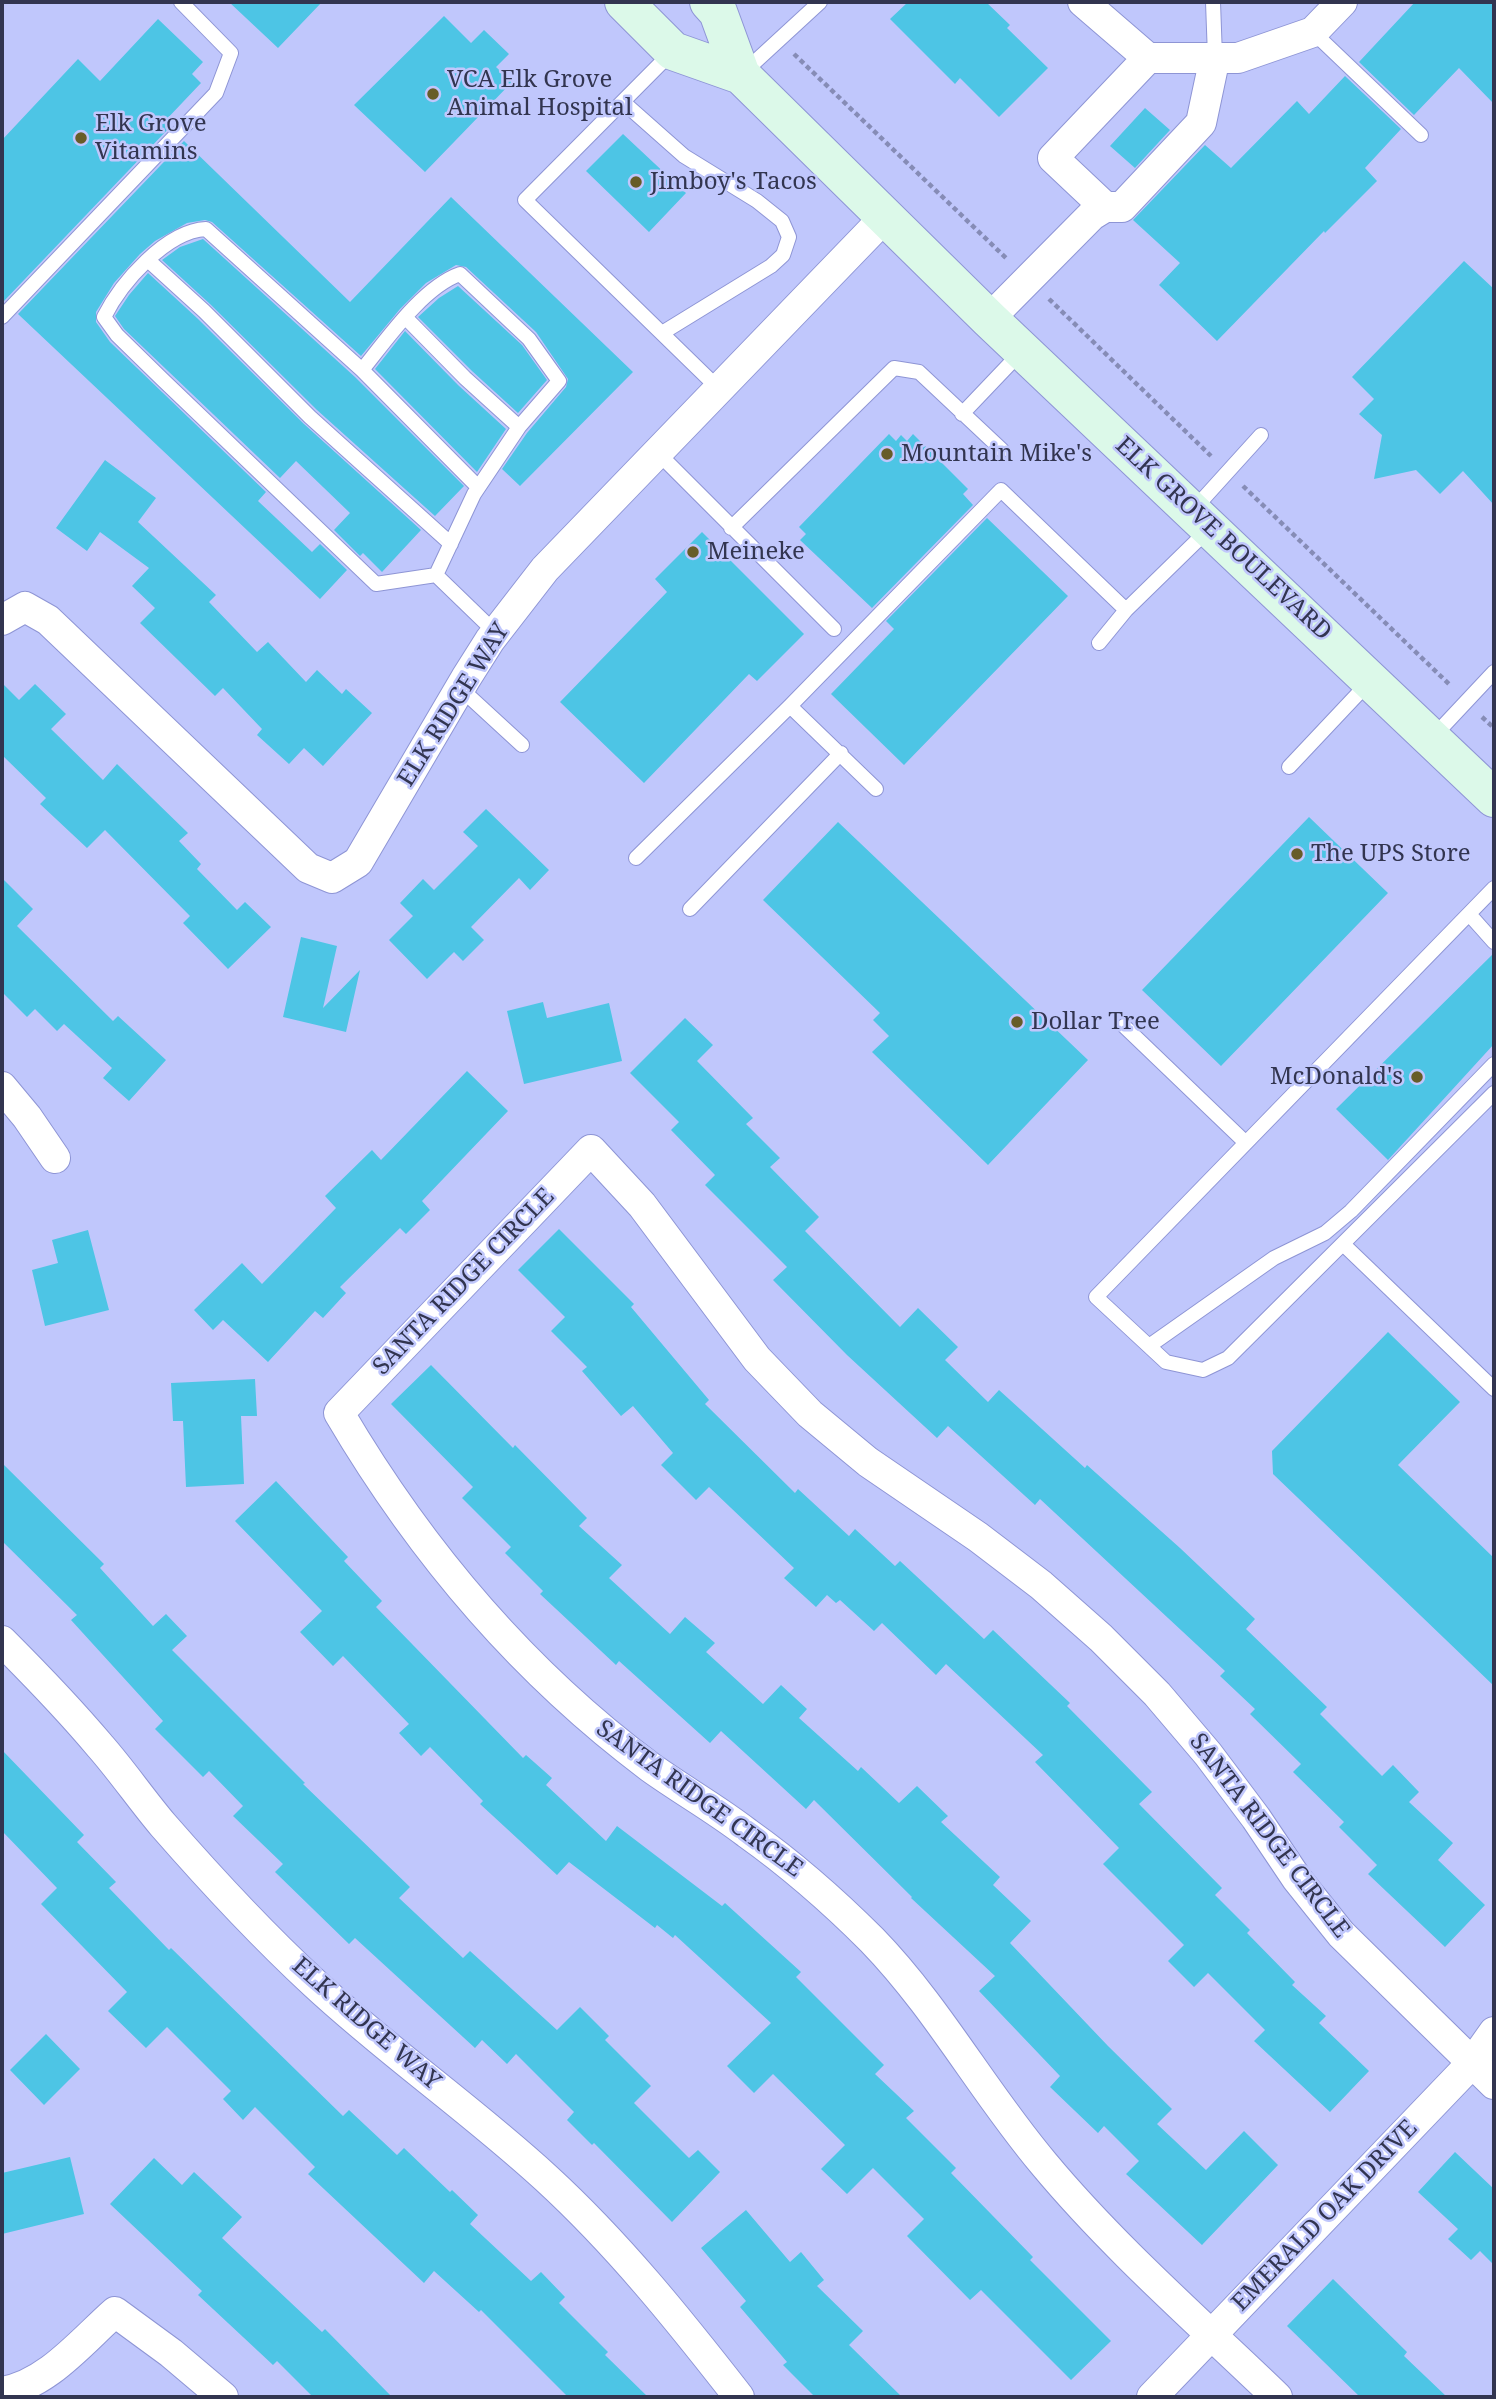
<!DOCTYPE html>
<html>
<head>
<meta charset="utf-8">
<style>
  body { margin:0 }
  #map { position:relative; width:1496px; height:2399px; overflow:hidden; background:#c0c7fc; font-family:"Noto Serif",serif }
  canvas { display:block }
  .frame { position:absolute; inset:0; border:4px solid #323550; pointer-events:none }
</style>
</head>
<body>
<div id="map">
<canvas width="1496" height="2399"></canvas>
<div class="frame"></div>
</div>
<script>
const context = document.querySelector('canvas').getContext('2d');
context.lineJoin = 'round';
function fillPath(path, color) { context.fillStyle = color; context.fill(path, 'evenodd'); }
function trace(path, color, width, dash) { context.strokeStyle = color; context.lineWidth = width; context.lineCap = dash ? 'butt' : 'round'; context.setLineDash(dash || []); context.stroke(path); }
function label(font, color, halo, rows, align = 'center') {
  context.font = font + ' "Noto Serif",serif'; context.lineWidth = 5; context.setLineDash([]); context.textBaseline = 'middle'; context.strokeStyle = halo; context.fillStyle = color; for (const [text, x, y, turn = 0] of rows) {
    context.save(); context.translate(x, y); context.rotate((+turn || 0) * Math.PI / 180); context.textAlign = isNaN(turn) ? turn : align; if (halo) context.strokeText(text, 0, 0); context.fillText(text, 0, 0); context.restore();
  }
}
const building = new Path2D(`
  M229,2h93l-44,46z
  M908,2h78l24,23 -3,3 41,40 -49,49 -39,-39 -5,6 -65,-65z
  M1415,2h79v102l-35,-36 -45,47 -55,-53z
  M444,16l27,27 13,-13 25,24 -13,13 16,15 -87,90 -71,-67z
  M158,19l45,43 -11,12 9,9 -37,39 6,5 -166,174 -2,-2v-159l76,-81 22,22z
  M1345,76l56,53 -36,39 12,13 -52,52 -1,-2 -107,110 -58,-56 21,-22 -47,-43 72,-75 26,23 66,-67 12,13z
  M1145,108l25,22 -35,38 -25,-22z
  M623,134l63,59 -37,39 -63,-61z
  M184,141l166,161 101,-105 182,175 -113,114 -18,-17 25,-36 39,-46 2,-8 -32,-47 -70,-65 -10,-2 -30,18 -26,26 -39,47 -149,-134 -7,-2 -18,3 -32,18 -15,13 -26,29 -18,29v10l14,20 156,150 -8,9 54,51 8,-8 27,26 -27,29 -302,-285z
  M203,239l152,138 109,109 -29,30 -118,-106 -107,-106 -48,-44 18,-13z
  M1464,261l30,28v216l-31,-34 -23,23 -24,-24 -42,9 8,-44 -23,-21 15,-15 -22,-22z
  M148,273l49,45 107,106 117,106 -39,42 -19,-19 -3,3 -26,-26 16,-17 -54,-52 -16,17 -156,-149 -9,-13 14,-21z
  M458,286l64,59 25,35 -29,33 -46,-42 -54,-54 21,-19z
  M405,331l53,54 48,44 -29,43 -102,-103z
  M889,434l7,7 5,-6 6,6 6,-7 55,55 -5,5 10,11 -101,103 -72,-68 6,-6 -7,-7z
  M105,460l51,38 -18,24 78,73 -7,7 48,50 11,-10 38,40 11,-12 25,24 4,-5 26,24 -49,53 -19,-18 -15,16 -32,-29 5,-6 -39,-41 -8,8 -75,-73 15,-15 -23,-22 17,-18 -49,-36 -13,19 -31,-23z
  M987,518l81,78 -164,169 -73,-71 63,-65 -8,-8z
  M702,532l102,102 -47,47 -8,-7 -105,109 -84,-81 107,-110 -12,-13z
  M2,683l17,17 16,-16 31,30 -15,15 52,51 14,-16 71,69 -9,8 22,23 -4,5 40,41 8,-8 26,25 -43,42 -45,-46 7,-7 -85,-86 -18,18 -47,-44 6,-6 -44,-43z
  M486,809l63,61 -19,20 -11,-12 -48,49 13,13 -21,21 -9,-9 -27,27 -38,-39 24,-24 -13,-13 23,-24 11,11 44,-44 -15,-14z
  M1309,817l79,76 -167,173 -79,-76z
  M838,822l250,238 -100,105 -116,-113 17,-16 -16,-16 7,-7 -117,-113z
  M2,878l31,31 -16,17 96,95 5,-5 48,44 -37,41 -26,-23 9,-10 -48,-44 -7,7 -22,-22 -8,8 -25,-25z
  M301,937l36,9 -14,62 37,-38 -14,62 -63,-15z
  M1494,953v91l-106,116 -52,-51z
  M543,1002l4,16 62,-15 13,58 -98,23 -17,-73z
  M685,1018l28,27 -16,16 56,57 -7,6 34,34 -10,9 49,50 -14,14 95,96 18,-19 40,39 -13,13 43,42 11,-12 86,78 2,-3 93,83 75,71 -9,10 81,78 -7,7 62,62 11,-11 26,27 -10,10 44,41 -15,17 47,45 -40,42 -77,-73 9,-9 -38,-38 5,-5 -51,-50 8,-8 -51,-50 5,-5 -35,-33 5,-5 -185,-172 -5,6 -87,-79 -11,12 -90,-83 -74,-75 14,-13 -82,-82 10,-10 -44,-45 8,-8 -49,-49z
  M467,1071l41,40 -86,90 8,9 -24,24 -6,-6 -60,59 6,6 -23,25 -8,-7 -47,51 -45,-42 -10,10 -19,-20 48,-47 20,21 74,-76 -11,-12 47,-46 9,10z
  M559,1229l75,75 -3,3 78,93 -4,4 90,89 3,-4 51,47 6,-7 40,37 5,-5 84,78 9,-9 77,73 -3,3 85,86 -13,12 83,84 -7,7 35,35 -3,3 48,49 -3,3 34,31 -7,7 50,48 -39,41 -76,-71 11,-11 -57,-57 -14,14 -26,-26 16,-16 -81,-81 16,-16 -84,-86 8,-7 -97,-91 -10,11 -54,-52 -8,8 -34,-31 -4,3 -9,-8 -11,12 -32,-29 10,-10 -85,-81 -13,13 -35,-35 12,-12 -40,-47 -12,10 -39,-45 5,-4 -36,-36 14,-14 -47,-47z
  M88,1230l21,80 -64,16 -13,-56 26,-7 -6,-23z
  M1388,1332l72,70 -62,63 96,93v128l-221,-212 -1,-23z
  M431,1365l82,83 2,-3 72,73 -8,8 43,39 -13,13 61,56 15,-17 30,26 -9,9 57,52 18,-19 26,24 -8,9 59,53 3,-4 38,36 18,-17 31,30 -7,6 59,55 -7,8 38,36 -21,22 98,103 64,63 -15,15 49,46 38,-39 34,34 -76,80 -76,-71 13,-13 -35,-35 -6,7 -48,-46 10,-11 -81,-85 16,-15 -84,-78 1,-1 -98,-97 -8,9 -85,-78 -11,12 -91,-82 -3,4 -76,-71 3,-3 -38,-38 6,-6 -49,-49 11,-11 -82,-83z
  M255,1379l2,37h-16l3,68 -58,3 -3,-66h-10l-2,-38z
  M2,1463l102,101 -4,4 53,58 13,-12 21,22 -15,14 133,133 -2,1 107,103 -11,11 64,60 7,-7 87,79 23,-23 29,29 -4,4 46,46 -17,17 55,55 9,-8 22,22 -48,50 -78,-79 -2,2 -25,-25 7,-8 -58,-58 -9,10 -25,-24 -7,8 -120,-110 -6,6 -74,-72 8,-8 -50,-48 10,-10 -34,-35 -6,6 -48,-48 8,-8 -92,-101 6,-5 -75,-74z
  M276,1481l72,76 -4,4 38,40 -6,6 147,151 3,-3 26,23 -6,7 60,56 11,-15 105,80 3,-3 76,69 -5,5 88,88 -9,9 39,37 -8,7 50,50 -5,5 82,84 -3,3 81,81 -40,39 -90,-90 -11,10 -63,-64 17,-17 -51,-51 -26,26 -26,-25 24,-24 -72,-71 -19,19 -27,-27 44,-43 -96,-88 -2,3 -16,-13 -2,3 -86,-66 -12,13 -77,-71 3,-3 -53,-54 -9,9 -22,-23 10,-9 -66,-68 -10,10 -33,-34 22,-21 -87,-90z
  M2,1750l82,85 -7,7 39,40 -7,6 60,62 2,-2 172,168 6,-6 48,45 7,-7 46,44 2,-2 26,25 -8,9 61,57 10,-9 24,25 -6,6 49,49 -3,3 43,42h-80l-87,-87 -2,2 -45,-41 -10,12 -116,-109 7,-7 -60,-60 -12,13 -20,-21 8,-8 -64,-64 -21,21 -38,-37 19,-19 -86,-88 16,-16 -55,-57z
  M46,2034l34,35 -36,36 -34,-35z
  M1455,2152l39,37v76l-14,-14 -9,9 -23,-21 10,-10 -40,-37z
  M70,2157l14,57 -82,20v-61z
  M154,2158l28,27 12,-13 48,45 -20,21 100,94 3,-3 67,68h-79l-36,-36 -4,4 -75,-70 4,-4 -92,-87z
  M746,2210l44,52 11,-10 23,28 -7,6 46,45 -14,14 53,52h-87l-32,-32 4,-3 -47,-55 6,-6 -45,-53z
  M1333,2279l74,73 -3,4 43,41h-87l-73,-71z`);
const path = new Path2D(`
  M794,54l213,205
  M1049,299l162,157
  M1243,486l208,200
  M1482,717l12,11`);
const service = new Path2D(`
  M1213,2l2,55
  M1313,32l108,103
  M672,52l-147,148 194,189
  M744,72l76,-70
  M623,102l61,54 73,45 25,20 7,16 -6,18 -12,11 -109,67
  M206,229l156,141c25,-31 61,-83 98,-96l69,65 30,42 -40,46 -45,67 -38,81 -60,9 -214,-205 -45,-44 -13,-18c17,-34 62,-86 102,-88z
  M149,261l55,50 106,106 141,127
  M2,317l214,-224 15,-40 -50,-51
  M405,317l60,61 54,49
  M362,370l116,117
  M962,414l60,-63
  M657,452l177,177
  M1194,509l67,-74
  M731,528l163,-160 25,4 83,78
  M436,575l60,58
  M1099,643l27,-33 84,-82
  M460,688l62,57
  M790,706l86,83
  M1433,737l61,-65
  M1289,767l81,-86
  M636,858l154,-152 211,-216 125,120
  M1494,888l-398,409 70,65 37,8 25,-12 266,-265
  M690,909l151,-156
  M1469,914l25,28
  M1124,1026l122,117
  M1343,1244l151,145
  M1149,1346l125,-88 51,-25 26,-22 143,-147`);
const minor = new Path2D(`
  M1083,2l65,56h90l75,-26 29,-30
  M1105,207l-52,-49 95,-100
  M989,319l103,-104 13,-8h17l79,-84 14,-66
  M2,620l23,-13 23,13 260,248 24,10 26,-16 108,-184 24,-38 55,-71 340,-352
  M2,1087l25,30 28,41
  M2,1641c34,34 67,68 98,105 22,25 41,53 63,79 48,55 97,108 151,158 74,69 157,126 232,195 72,66 133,142 193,219
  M2,2392c45,-7 80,-51 113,-80l56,41 52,44
  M1152,2397l320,-334 22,-31
  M1277,2397c-79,-76 -163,-149 -233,-233 -61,-72 -106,-156 -172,-224 -39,-39 -80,-75 -125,-107 -31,-24 -65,-43 -97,-66 -127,-95 -231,-218 -311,-354l252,-263 51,55 115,154 53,55 58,48 110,75 63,48 60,53 56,56 51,60 48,64 41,61 44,55 153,150`);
const secondary = new Path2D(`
  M624,2l49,49 68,24 248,244 505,479
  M709,2l9,10 23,63`);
const markers = [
  [433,94,7,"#675d29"],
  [81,138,7,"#675d29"],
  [636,182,7,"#675d29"],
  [887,454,7,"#675d29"],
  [693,552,7,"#675d29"],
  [1297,854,7,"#675d29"],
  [1017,1022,7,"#675d29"],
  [1417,1077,7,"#675d29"]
];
const poiNames = [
  ["VCA Elk Grove",447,80],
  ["Animal Hospital",447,108],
  ["Elk Grove",95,124],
  ["Vitamins",95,152],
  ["Jimboy's Tacos",650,182],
  ["Mountain Mike's",901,454],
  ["Meineke",707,552],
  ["The UPS Store",1311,854],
  ["Dollar Tree",1031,1022],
  ["McDonald's",1403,1077,"right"]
];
const streetNames = [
  ["ELK GROVE BOULEVARD",1223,539,43],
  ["ELK RIDGE WAY",454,705,-58],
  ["SANTA RIDGE CIRCLE",464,1282,-46],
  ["SANTA RIDGE CIRCLE",699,1799,36],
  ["SANTA RIDGE CIRCLE",1269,1836,53],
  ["ELK RIDGE WAY",366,2024,41],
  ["EMERALD OAK DRIVE",1325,2216,-46]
];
fillPath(building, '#4dc5e5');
trace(service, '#8e95d5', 16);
trace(minor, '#8e95d5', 32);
trace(secondary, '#8e95d5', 40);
trace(path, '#868cb6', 4.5, [5, 3.5]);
trace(service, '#fff', 14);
trace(minor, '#fff', 30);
trace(secondary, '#dcf9e9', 38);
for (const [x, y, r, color] of markers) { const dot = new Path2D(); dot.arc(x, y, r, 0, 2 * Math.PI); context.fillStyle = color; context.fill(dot); trace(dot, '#c0c7fc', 2.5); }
label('24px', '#323550', '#c0c7fc', poiNames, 'left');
label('24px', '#323550', '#c0c7fc', streetNames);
</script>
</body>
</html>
